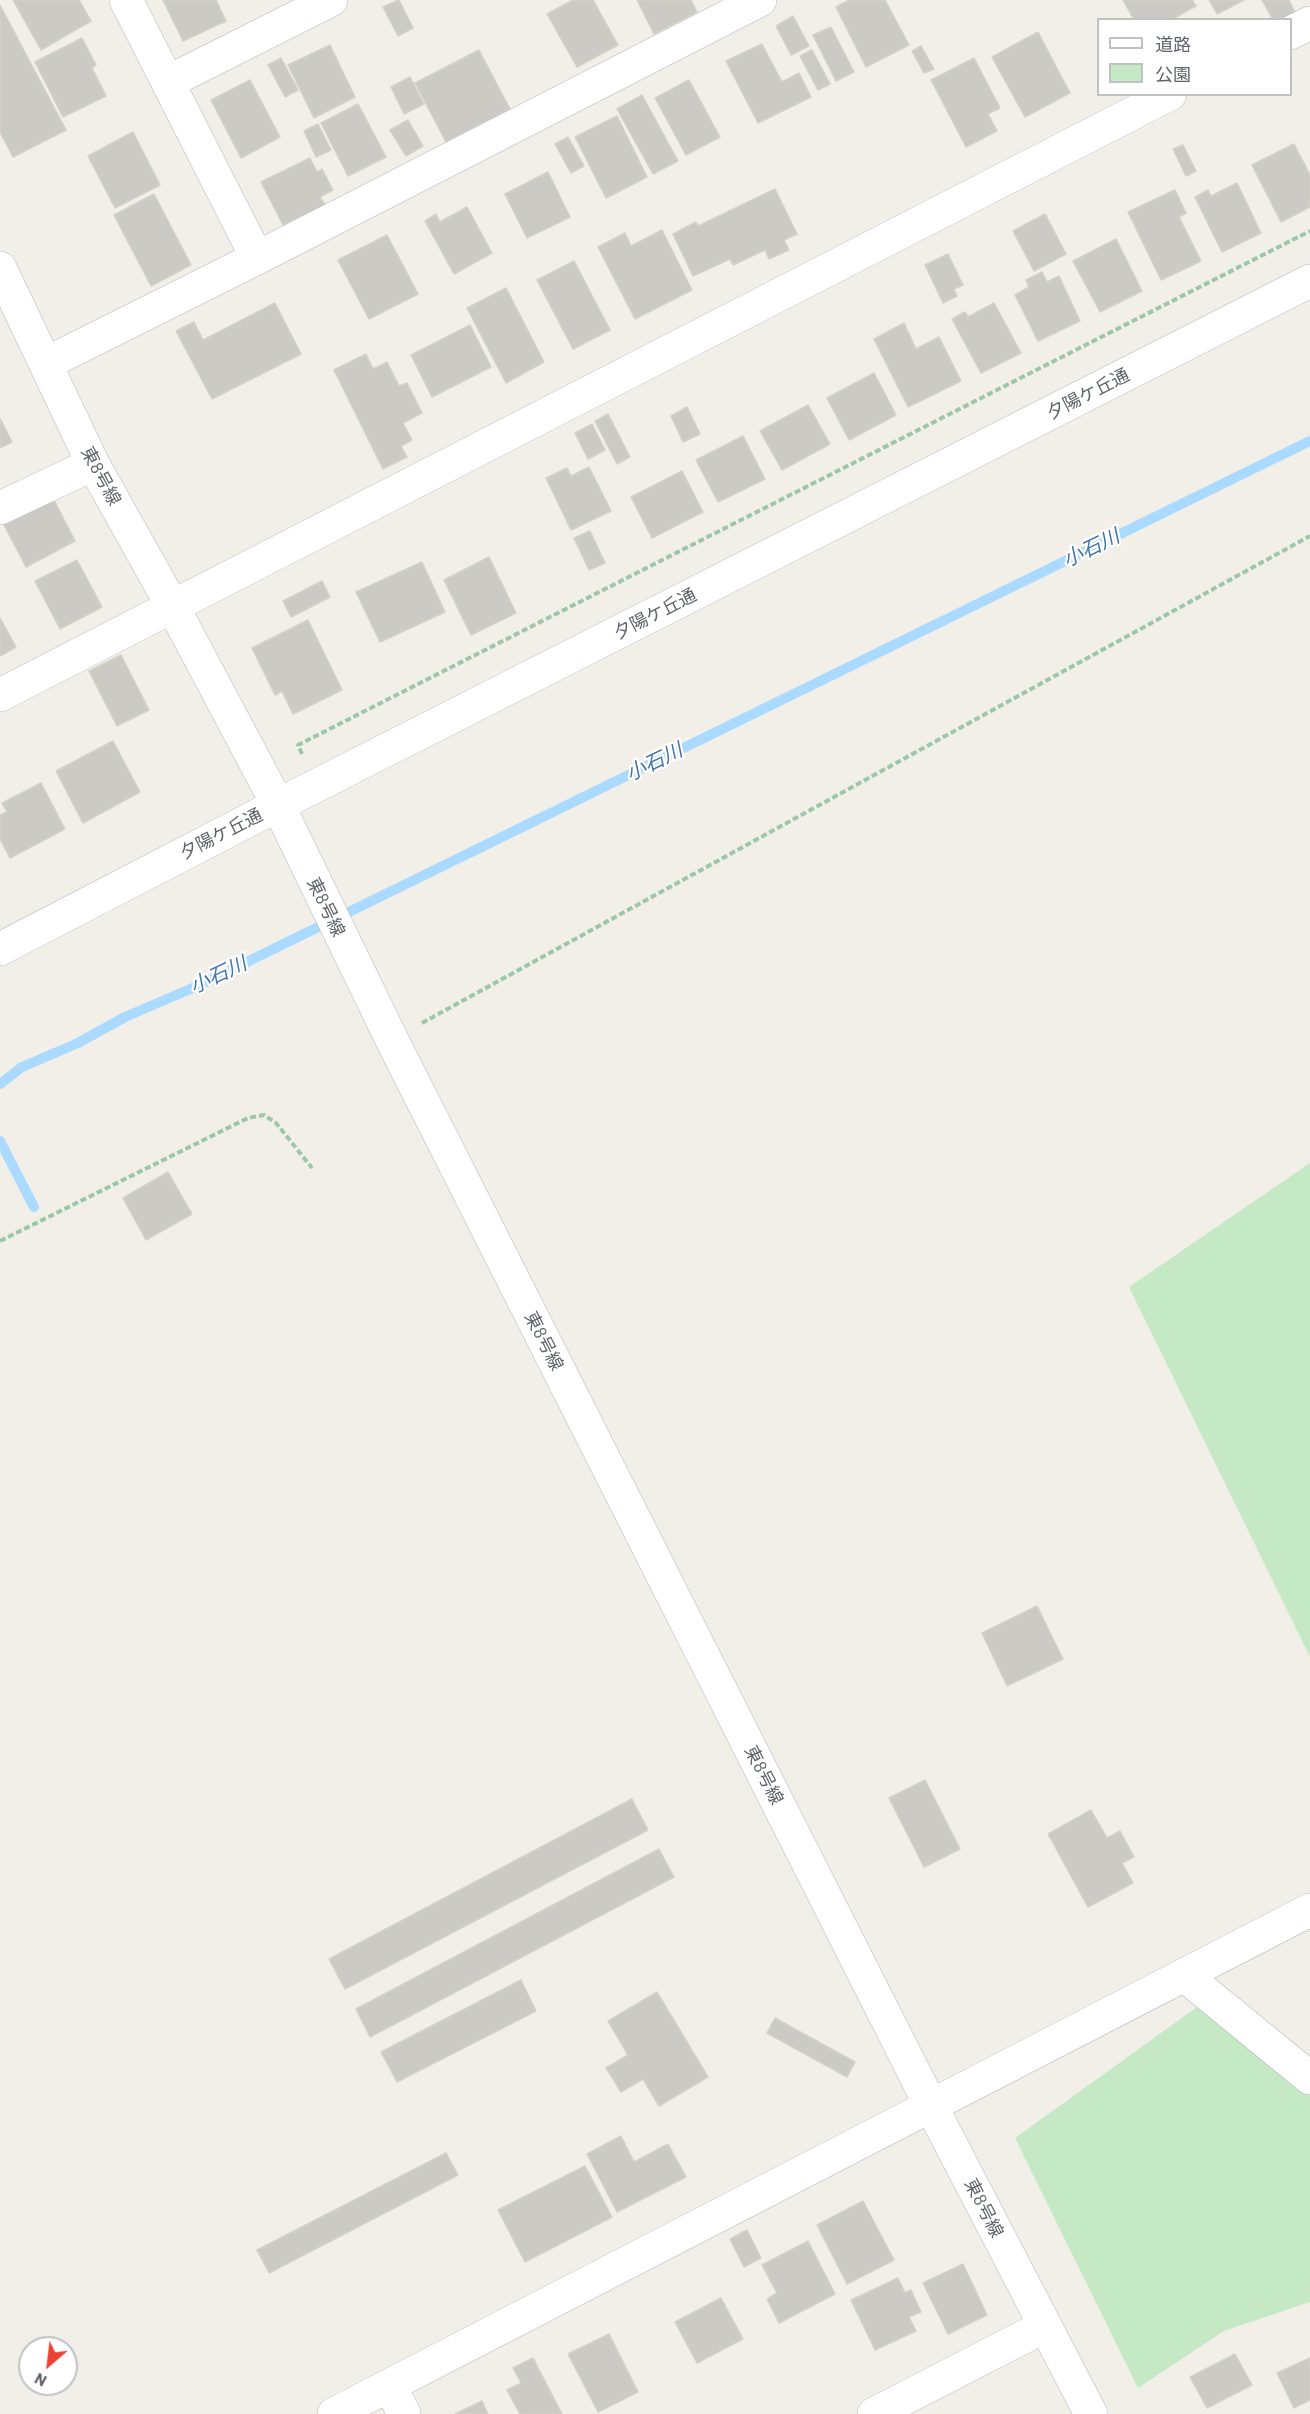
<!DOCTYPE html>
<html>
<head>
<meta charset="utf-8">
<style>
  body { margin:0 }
  #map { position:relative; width:1310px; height:2414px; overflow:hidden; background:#f1efe8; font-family:Barlow,"Noto Sans JP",sans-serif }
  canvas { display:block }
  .legend { position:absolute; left:1097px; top:18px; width:195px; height:78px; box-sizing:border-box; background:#fff; border:2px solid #bfc1c3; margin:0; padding:8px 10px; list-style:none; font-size:18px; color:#5f6368 }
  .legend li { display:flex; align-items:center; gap:12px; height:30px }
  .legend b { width:30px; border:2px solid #bfc1c3 }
  .north { position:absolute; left:18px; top:2336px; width:60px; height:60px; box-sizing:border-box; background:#fff; border:2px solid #bfc1c3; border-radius:50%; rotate:208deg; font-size:16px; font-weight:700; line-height:24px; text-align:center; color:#5f6368 }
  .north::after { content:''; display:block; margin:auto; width:21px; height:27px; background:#ea4335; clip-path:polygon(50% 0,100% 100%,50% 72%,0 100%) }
</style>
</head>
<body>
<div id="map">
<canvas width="1310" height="2414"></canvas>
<ul class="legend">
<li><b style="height:8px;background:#fff"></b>道路</li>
<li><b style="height:16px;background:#c5e8c5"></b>公園</li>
</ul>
<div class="north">N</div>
</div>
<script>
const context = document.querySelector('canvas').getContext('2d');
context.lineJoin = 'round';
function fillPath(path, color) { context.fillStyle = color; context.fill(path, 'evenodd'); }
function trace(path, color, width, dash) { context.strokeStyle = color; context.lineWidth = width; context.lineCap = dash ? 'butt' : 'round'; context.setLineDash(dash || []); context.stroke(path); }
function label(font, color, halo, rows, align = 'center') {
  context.font = font + ' Barlow,"Noto Sans JP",sans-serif'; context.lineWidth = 4.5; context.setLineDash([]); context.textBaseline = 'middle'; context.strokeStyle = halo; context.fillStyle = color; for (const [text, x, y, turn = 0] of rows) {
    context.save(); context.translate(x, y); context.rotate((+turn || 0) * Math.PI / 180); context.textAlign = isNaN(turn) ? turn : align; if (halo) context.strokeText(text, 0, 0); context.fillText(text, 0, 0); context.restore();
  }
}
const green = new Path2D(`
  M1310,1163v494l-181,-370z
  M1211,1997l99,81v224l-86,29 -86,57 -123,-250z`);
const stream = new Path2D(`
  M0,1084l22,-17 56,-24 47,-26 77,-33 1108,-543
  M0,1141l34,66`);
const building = new Path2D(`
  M13,0h66l12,21 -50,29z
  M163,0h53l10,21 -43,20z
  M399,0l14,28 -15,8 -15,-29z
  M573,0h20l25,45 -41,22 -30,-53z
  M637,0h54l6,12 -43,22z
  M849,0h36l24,45 -43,22 -30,-60z
  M1123,0h69l4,6 -25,14h-37z
  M1209,0h35l-27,14z
  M1262,0h27l6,13 -13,7h-9z
  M0,5l66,125 -53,27 -13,-25z
  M793,16l16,30 -18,9 -15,-29z
  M831,27l23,45 -18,9 -23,-46z
  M1038,32l32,61 -45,24 -33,-60z
  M82,38l14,27 -4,3 14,28 -43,21 -28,-55z
  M762,44l20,38 17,-9 12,24 -53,26 -32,-62z
  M330,45l25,52 -41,21 -26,-53z
  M921,46l13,23 -10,4 -12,-22z
  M479,50l31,59 -64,33 -31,-59z
  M812,50l18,34 -12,6 -18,-34z
  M281,58l17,32 -13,7 -17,-32z
  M974,58l26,50 -12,6 9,17 -31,16 -35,-67z
  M410,77l14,27 -20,10 -13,-27z
  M250,80l30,57 -39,21 -30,-58z
  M689,80l31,57 -34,18 -31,-57z
  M642,95l36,66 -25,13 -36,-65z
  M358,104l28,53 -38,19 -27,-53z
  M617,116l30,61 -41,21 -31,-61z
  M408,120l15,26 -17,10 -16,-26z
  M318,124l13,26 -15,7 -12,-26z
  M133,132l27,53 -45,23 -27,-52z
  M568,137l16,29 -13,7 -16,-29z
  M1294,144l16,31v32l-29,15 -29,-57z
  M1183,145l13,26 -10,5 -13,-27z
  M310,158l7,14 5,-3 11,21 -13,7 5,8 -42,20 -22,-43z
  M548,172l22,45 -43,21 -22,-44z
  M1237,183l24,50 -39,19 -27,-55 13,-7 3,6z
  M775,189l22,45 -13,6 5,10 -20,9 -4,-9 -32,15 -3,-6 -37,17 -20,-42 23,-12 2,4z
  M1175,190l11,23 -7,4 22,44 -40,19 -33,-68z
  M154,194l37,71 -40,21 -37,-71z
  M467,207l25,46 -38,21 -29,-53 11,-7 4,8z
  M1045,214l21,40 -32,17 -21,-40z
  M662,230l30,60 -57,29 -37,-72 27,-14 6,13z
  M387,235l31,59 -49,25 -31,-59z
  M1116,239l26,52 -42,21 -27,-51z
  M948,254l15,31 -9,4 3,7 -14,7 -18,-38z
  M574,261l36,69 -37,19 -36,-69z
  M1042,272l5,10 12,-6 21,45 -42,20 -23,-46 14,-8 -3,-7z
  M506,288l38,74 -38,21 -39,-75z
  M275,303l26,51 -89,45 -36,-68 18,-9 9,18z
  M994,303l27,50 -40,20 -29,-54 13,-7 3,5z
  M904,323l12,26 23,-12 22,44 -53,26 -34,-68z
  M470,325l21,42 -59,30 -21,-42z
  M366,354l7,15 14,-7 12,24 8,-3 15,30 -19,10 9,17 -11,6 6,11 -24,12 -49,-99z
  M874,373l22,42 -47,25 -22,-42z
  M808,405l22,39 -48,26 -22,-39z
  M687,407l13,27 -17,8 -12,-26z
  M608,414l22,43 -13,7 -22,-43z
  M0,418l12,24 -12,6z
  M592,424l13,26 -17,9 -13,-26z
  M743,436l22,43 -47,23 -22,-42z
  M589,467l22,44 -40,19 -25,-52 21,-10 4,8z
  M682,471l21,41 -51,26 -21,-41z
  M52,496l23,45 -49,26 -24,-46z
  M590,531l15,32 -16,7 -15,-32z
  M489,557l27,56 -45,22 -27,-55z
  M77,560l25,47 -42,22 -25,-48z
  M422,562l23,50 -65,30 -24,-50z
  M322,581l8,16 -39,20 -8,-16z
  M0,618l16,29 -16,9z
  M308,620l34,70 -49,24 -11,-23 -7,4 -23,-47z
  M121,655l28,55 -32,16 -28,-55z
  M113,741l27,51 -57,31 -27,-52z
  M41,783l24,46 -55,29 -10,-19v-24l7,-3 -5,-9z
  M168,1172l24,42 -46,26 -23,-42z
  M1037,1606l26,53 -56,27 -25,-53z
  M925,1780l35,69 -36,18 -35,-69z
  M632,1799l16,31 -303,159 -16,-30z
  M1091,1810l16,28 13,-7 14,26 -12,6 11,20 -45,24 -40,-73z
  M659,1849l15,28 -304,160 -14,-28z
  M521,1980l15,31 -139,71 -16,-30z
  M657,1992l51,85 -49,29 -16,-27 -22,13 -15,-24 22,-13 -20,-34z
  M775,2018l80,44 -8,15 -80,-44z
  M621,2136l13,26 34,-18 18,33 -69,35 -30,-58z
  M446,2153l12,22 -189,98 -12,-23z
  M585,2166l27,51 -87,45 -27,-52z
  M863,2201l31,59 -47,24 -30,-59z
  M747,2230l14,28 -17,9 -14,-28z
  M808,2241l27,53 -56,29 -12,-24 10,-6 -15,-28z
  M963,2264l24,51 -39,19 -25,-51z
  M898,2278l7,15 6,-3 10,22 -12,5 7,14 -41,19 -24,-50z
  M721,2298l22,41 -46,24 -22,-41z
  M609,2334l29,58 -40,20 -30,-58z
  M1235,2354l17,31 -45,23 -17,-31z
  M533,2358l29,56h-42l-13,-24 14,-7 -8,-15z
  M1310,2358v42l-16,8 -17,-35z
  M482,2401l6,13h-33z`);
const path = new Path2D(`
  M302,754l-4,-9 1012,-514
  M422,1023l888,-487
  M0,1241l248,-123 16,-3 12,8 36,45`);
const minor = new Path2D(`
  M126,0l131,258
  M1290,33l20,-10
  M168,82l163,-82
  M47,363l210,-105 503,-258
  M0,508l93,-44
  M0,695l1170,-601
  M1184,1975l126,103
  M390,2386l14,28
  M334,2414l976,-504
  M874,2414l171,-88`);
const tertiary = new Path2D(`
  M0,268l93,196 80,143 105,198 114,235 539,1066 160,308
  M0,949l278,-144 1032,-524`);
const streetNames = [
  ["夕陽ケ丘通",1088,394,-27],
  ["東8号線",101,476,62],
  ["夕陽ケ丘通",655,614,-27],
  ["夕陽ケ丘通",221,834,-27],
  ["東8号線",326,907,64],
  ["東8号線",544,1341,63],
  ["東8号線",764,1775,63],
  ["東8号線",984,2208,63]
];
const waterNames = [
  ["小石川",1091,548,-26],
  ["小石川",654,762,-26],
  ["小石川",218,975,-25]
];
fillPath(green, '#c5e8c5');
trace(stream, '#aadaff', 10);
fillPath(building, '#cccac5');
trace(building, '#d6d1c6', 1.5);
trace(minor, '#b5b8bc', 34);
trace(tertiary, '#b5b8bc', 34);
trace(path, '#9cc7a9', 4, [6, 3]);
trace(minor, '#fff', 33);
trace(tertiary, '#fff', 33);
label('18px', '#5f6368', '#fff', streetNames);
label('italic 20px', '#4174aa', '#fff', waterNames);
</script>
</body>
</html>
